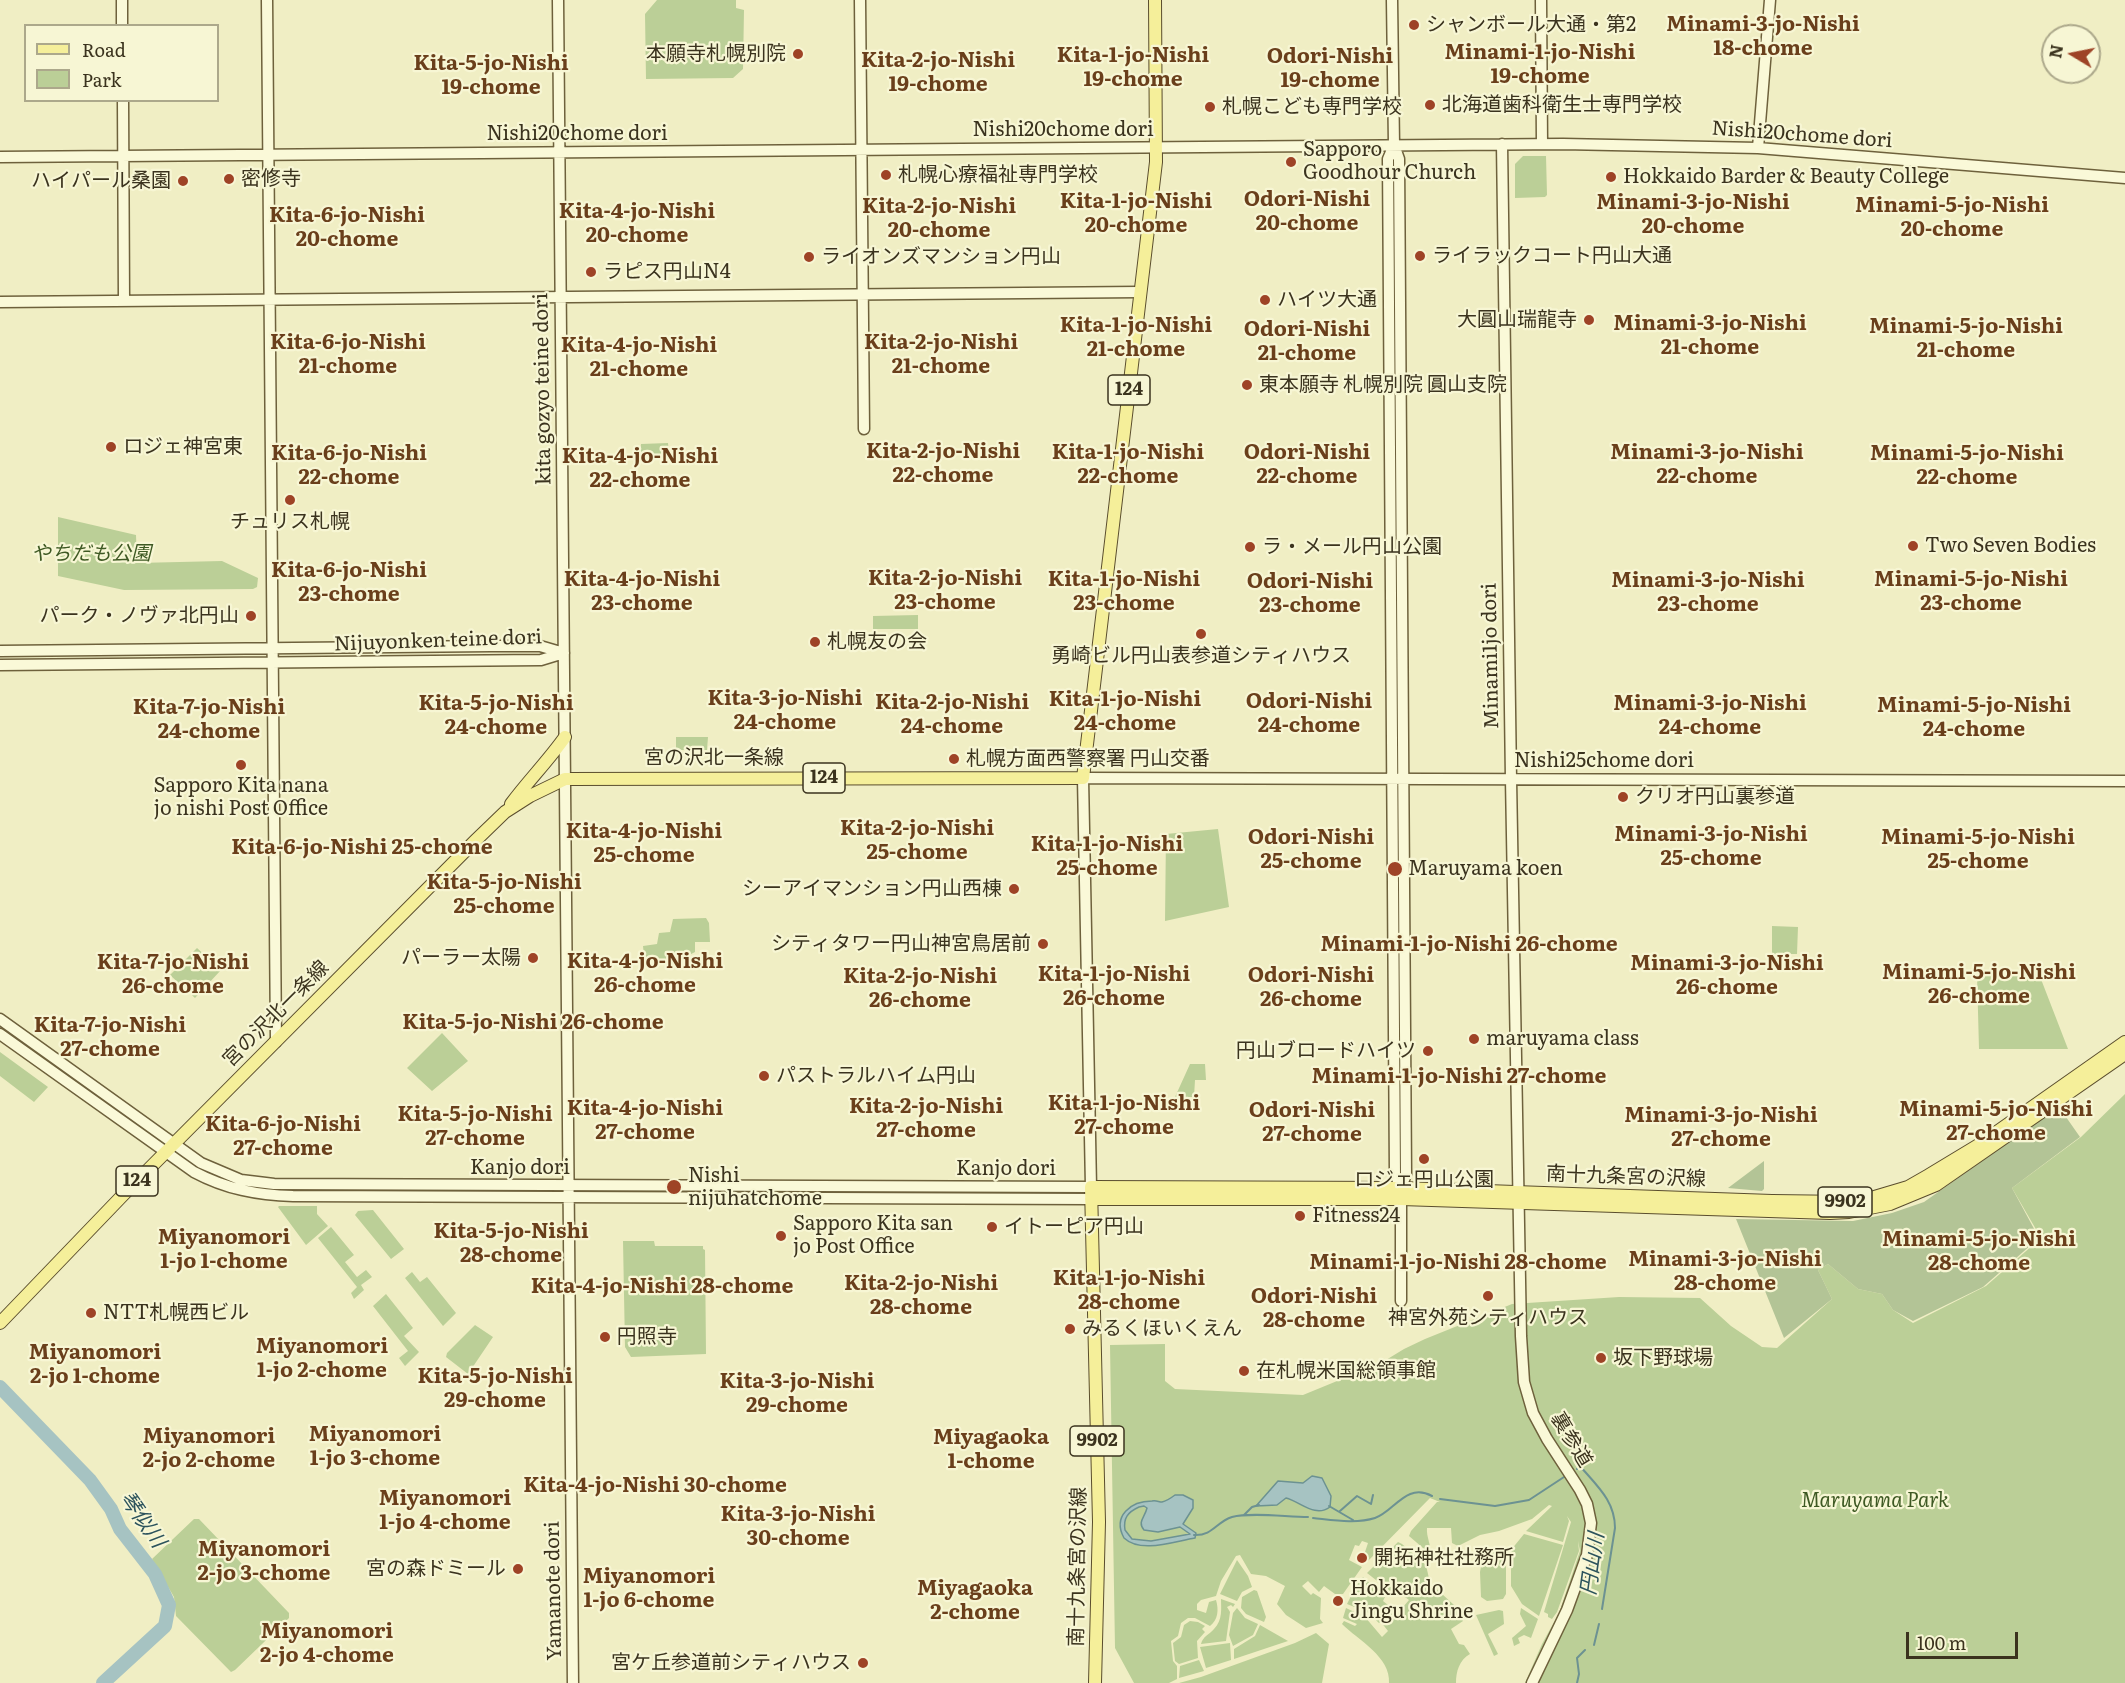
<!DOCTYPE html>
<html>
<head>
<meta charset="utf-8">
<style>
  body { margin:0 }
  #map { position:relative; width:2125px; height:1683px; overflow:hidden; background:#f0eec4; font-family:Literata,serif }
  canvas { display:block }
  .legend { position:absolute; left:24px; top:24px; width:195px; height:78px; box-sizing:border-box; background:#f7f6d4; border:2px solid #aca88b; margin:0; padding:8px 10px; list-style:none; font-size:18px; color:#3b331e }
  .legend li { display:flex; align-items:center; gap:12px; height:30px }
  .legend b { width:30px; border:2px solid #aca88b }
  .north { position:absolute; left:2041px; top:24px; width:60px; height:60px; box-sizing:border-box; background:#f7f6d4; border:2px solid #aca88b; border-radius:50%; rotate:280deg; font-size:16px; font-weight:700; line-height:24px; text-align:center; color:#3b331e }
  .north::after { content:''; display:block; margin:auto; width:21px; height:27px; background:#9e4326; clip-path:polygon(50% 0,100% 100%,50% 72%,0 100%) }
  .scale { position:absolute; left:1906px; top:1632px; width:112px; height:27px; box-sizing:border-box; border:3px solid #3b331e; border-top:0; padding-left:8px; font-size:18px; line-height:21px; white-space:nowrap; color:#3b331e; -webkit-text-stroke:4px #f7f6d4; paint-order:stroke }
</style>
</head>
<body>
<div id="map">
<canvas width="2125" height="1683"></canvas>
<ul class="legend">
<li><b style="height:8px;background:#f5ef9a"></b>Road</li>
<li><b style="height:16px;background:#bbcf97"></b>Park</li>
</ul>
<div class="north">N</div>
<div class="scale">100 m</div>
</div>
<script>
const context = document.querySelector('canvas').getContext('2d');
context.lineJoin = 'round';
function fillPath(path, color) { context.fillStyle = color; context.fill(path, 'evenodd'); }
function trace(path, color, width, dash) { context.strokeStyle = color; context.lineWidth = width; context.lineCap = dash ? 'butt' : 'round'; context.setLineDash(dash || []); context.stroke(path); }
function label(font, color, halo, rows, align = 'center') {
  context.font = font + ' Literata,"Noto Sans JP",serif'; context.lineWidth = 4.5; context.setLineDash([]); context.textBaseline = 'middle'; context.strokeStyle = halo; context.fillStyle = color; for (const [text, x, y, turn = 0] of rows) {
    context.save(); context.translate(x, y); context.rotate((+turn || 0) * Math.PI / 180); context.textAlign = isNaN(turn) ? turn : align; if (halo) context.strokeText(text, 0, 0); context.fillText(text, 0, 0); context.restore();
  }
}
const green = new Path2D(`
  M657,0h79v8l8,2 -1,59 -10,9 -87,1 -1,-65z
  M1523,156h23l1,39 -2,2 -30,1v-34z
  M668,443l1,12 -29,1 1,-12z
  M58,517l78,18 1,28 85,-2 36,17 -1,9 -4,2 -129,1 -66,-14z
  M918,615v14h-45v-13z
  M676,737h32l-1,13h-31z
  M1218,829l11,78 -64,14 1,-87z
  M706,918l3,5 1,19h-15v10l-23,12 -27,2 -2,-20 14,-2 2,-11 11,-1 3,-13z
  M1772,926l26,1 -1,27h-25z
  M197,948l24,22 -26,28 -25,-23z
  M2039,974l29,75h-89l-2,-74z
  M442,1033l26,28 -36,30 -25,-23z
  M0,1052l48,35 -14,15 -34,-26z
  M1190,1064h15l1,16h-11l-1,17h-19z
  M2125,1094v589h-600l17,-39 17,-31 21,-62 -2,-10 1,10 -22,61 -5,7 -4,-2v-3l-4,-2 27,-90 -4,-6 2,5 -6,21 -37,-11 26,-25 -3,-1 -17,14 -33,12 -19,4 -22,11 -6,-3 -1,-15h-24c-1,9 5,18 3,26l-21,-18 2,-5 26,-29h3l-10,-4 -65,66 -3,-3 6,-18 -6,-2 -3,5 -4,-1 -6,15 13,7 -19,27h-8l-11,-8 -5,6 -11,-11 -6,5 9,9 2,-2 8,5 -1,21 3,4 -17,5 -20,-13 -9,-11 8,-18 -19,-10 -15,-2 -11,-19 -4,1 -15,25 -5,15 -15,4 -4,4v6l9,3 3,-11 7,-2c3,10 2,20 -6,26l-15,-8h-7l-7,5 -3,13 -7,5 2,20 4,5v13l-8,4h-35l-19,-35 -5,-303 55,-1v37l10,8 128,6 78,-32 23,-14 21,-10 87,-35 107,-7 81,1 31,28 31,21 15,1 55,-49 -14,-29 10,-6 30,25 24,5 11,16 20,13 73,-37 55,-48 -29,-50 69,-51z
  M279,1206h38v8l11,12 -22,19 -28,-38z
  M373,1210l31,39 -13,10 -36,-44 3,-4z
  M331,1227l23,28 -9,7 12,15 9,-7 6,7 -11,8 3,5 -10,9 -3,-6 6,-6 -39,-49z
  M623,1241h31l1,5h48v3l2,1 1,104 -75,3 -6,-10z
  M412,1272l8,10 7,-5 29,36 -13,13 -38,-48z
  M386,1294l27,34 -9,8 15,16 -14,14 -6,-8 9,-7 -35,-45z
  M475,1325l18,12 -25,37 -22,-17 1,-4z
  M194,1519h5l90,94v5l-54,52 -4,2 -55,-56 -2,-19 -22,-38z
  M1524,1534l39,11 -24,71 -17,-12 -11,-18v-36z
  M1398,1542l4,2 24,21 4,18 24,22 9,16 -12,8 8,15 5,1 6,9c-11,6 -14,18 -14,29h-67c2,-26 -31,-43 -47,-59l2,-3 11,5 2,-2 -14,-6 3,-10 19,9 17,20 6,-6 -7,-9 -2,1 -12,-11 -20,-8 8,-16 8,-11 22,20 -2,4 15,12 11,-13 -16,-12 -3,3 -23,-18z
  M1496,1547l10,2v45l-3,5 -16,2 -6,-4 -1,-25 3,-16z
  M1237,1560l11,16 4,11 -10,5 -5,9 -17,-7z
  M1254,1590l3,1 9,26 -2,5 -18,-8 -5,-6 1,-11z
  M1221,1599l14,5 -2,3 -2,-2 -4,2 3,5 -4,29 -25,3c2,-8 8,-9 13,-15 9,-9 7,-21 7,-30z
  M1237,1608l8,10 13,6 -5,11 -20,11 -4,-11 4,-22z
  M1521,1608l17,11 -7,19 -7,-3 -6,3 2,5 -6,3 -2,-8 14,-12 -6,-12z
  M1499,1610l4,1 1,13 -16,10 10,20 -4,2 -18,-41z
  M1190,1621l8,1 7,4 -3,3 3,3 -8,9 1,17 -19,6 -4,-3 -2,-18 8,-6 3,-12z
  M1260,1625l28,16 -54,18v-10l21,-13z
  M1316,1633l13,11 -7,39h-143l22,-6 94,-34z
  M1230,1643l1,17 -25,8 -6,-21z
  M1199,1660l5,11 -25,7 1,-12z`);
const cemetery = new Path2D(`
  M2059,1107l21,30 -68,51 27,50 -56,49 -70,34 -20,-11 -11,-16 -24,-5 -30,-25 -10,6 14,29 -48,39 -48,-119 117,2 39,-8 32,-11z
  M1764,1161v28l-2,2 -34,-3z`);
const water = new Path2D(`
  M1312,1476l10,2 9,18 -1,11c-15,11 -29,-5 -44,-9l-9,7 -21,1 22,-25 25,2z
  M1175,1495h8l10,5v8l-10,16 13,9 -1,5c-20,3 -54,16 -71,0 -12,-22 7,-37 28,-37 4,-1 7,1 10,1 5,-1 9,-4 13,-7zM1139,1507l5,-1 3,2c-2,9 -10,14 -3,22l14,2 22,-5 10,7 -39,7 -19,-2 -7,-9c-2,-12 3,-18 14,-23z`);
const stream = new Path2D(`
  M1577,1469l3,-3c17,20 35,35 35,62l-13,81
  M1440,1499l55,7 34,-6 35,-23
  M1329,1506l24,14
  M1340,1511l17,-15 14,8 2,-9
  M1244,1515l8,-8 7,-2
  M1313,1518c20,2 43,6 62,0 19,-6 31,-36 57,-22
  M1194,1535c19,1 22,-13 38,-18 19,-5 55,0 76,0
  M1594,1645l5,-21
  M1577,1683l2,-9 -2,-16 8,-8`);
const river = new Path2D(`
  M0,1387l90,93 21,29 9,20 35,45 14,31 -4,21 -62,57`);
const secondary = new Path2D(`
  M122,0v26
  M267,0l9,1042
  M558,0l15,1683
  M860,0l4,429
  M1392,0l2,145 5,14 7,1015 -5,14
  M1541,0l1,144
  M123,100l1,201
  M1502,144l9,635 10,557 3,46 9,31 14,26 33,51 7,14 4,19 -4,32 -20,55 -35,73
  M1394,145l-6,14 7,1015 6,14v113
  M1758,148l12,-148
  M0,157l1563,-13 195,4 367,30
  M0,302l1140,-10
  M0,651l491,-5h49l24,7
  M0,665l541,-5 23,-7
  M0,1019l201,144 40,17 33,4 817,3 -8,-409 1042,3
  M0,1034l194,138c32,17 63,23 99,24l798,3`);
const primary = new Path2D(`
  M511,804c17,-23 37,-43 54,-67
  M1091,1199h310l429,14 19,-1 41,-8 46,-19 189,-131
  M0,1323l123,-128 352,-354 30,-29 25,-16 35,-17 518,-1 73,-616 -1,-162
  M1095,1683l4,-161 -8,-335 310,1 371,13 77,1 22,-4 37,-11 21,-12 48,-29 148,-104`);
const markers = [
  [1414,25,6,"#9e4326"],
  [798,54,6,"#9e4326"],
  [1430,105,6,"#9e4326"],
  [1210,107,6,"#9e4326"],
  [1291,162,6,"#9e4326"],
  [886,175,6,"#9e4326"],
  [1611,177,6,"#9e4326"],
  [229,179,6,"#9e4326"],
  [183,181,6,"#9e4326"],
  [1420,256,6,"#9e4326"],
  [809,257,6,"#9e4326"],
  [591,272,6,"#9e4326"],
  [1265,300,6,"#9e4326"],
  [1589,320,6,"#9e4326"],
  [1247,385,6,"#9e4326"],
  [111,447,6,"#9e4326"],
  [290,500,6,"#9e4326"],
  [1913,546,6,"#9e4326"],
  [1250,547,6,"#9e4326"],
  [251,616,6,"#9e4326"],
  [1201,634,6,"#9e4326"],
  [815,642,6,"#9e4326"],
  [954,759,6,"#9e4326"],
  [241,765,6,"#9e4326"],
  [1623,797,6,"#9e4326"],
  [1395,869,8,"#9e4326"],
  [1014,889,6,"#9e4326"],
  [1043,944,6,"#9e4326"],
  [533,958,6,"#9e4326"],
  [1474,1039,6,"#9e4326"],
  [1428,1051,6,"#9e4326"],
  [764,1076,6,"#9e4326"],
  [1424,1159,6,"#9e4326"],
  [674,1187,8,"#9e4326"],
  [1300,1216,6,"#9e4326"],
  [992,1227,6,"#9e4326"],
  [781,1236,6,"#9e4326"],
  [1488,1296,6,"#9e4326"],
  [91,1313,6,"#9e4326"],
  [1070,1329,6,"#9e4326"],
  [605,1337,6,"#9e4326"],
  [1601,1358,6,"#9e4326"],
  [1244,1371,6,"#9e4326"],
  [1362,1558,6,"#9e4326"],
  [518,1569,6,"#9e4326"],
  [1338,1601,6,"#9e4326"],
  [863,1663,6,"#9e4326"]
];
const shields = [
  [1129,390,42],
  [824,778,42],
  [137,1181,42],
  [1845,1202,54],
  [1097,1441,54]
];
const shieldNames = [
  ["124",1129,390],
  ["124",824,778],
  ["124",137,1181],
  ["9902",1845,1202],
  ["9902",1097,1441]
];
const poiNames = [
  ["シャンボール大通・第2",1426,25],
  ["本願寺札幌別院",786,54,"right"],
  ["北海道歯科衛生士専門学校",1442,105],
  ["札幌こども専門学校",1222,107],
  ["Sapporo",1303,150],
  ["Goodhour Church",1303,173],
  ["札幌心療福祉専門学校",898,175],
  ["Hokkaido Barder & Beauty College",1623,177],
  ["密修寺",241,179],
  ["ハイパール桑園",171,181,"right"],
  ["ライラックコート円山大通",1432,256],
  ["ライオンズマンション円山",821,257],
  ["ラピス円山N4",603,272],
  ["ハイツ大通",1277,300],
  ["大圓山瑞龍寺",1577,320,"right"],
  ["東本願寺 札幌別院 圓山支院",1259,385],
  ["ロジェ神宮東",123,447],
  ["チュリス札幌",290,522,"center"],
  ["Two Seven Bodies",1925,546],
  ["ラ・メール円山公園",1262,547],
  ["パーク・ノヴァ北円山",239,616,"right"],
  ["札幌友の会",827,642],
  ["勇崎ビル円山表参道シティハウス",1201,656,"center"],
  ["札幌方面西警察署 円山交番",966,759],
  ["Sapporo Kita nana",241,786,"center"],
  ["jo nishi Post Office",241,809,"center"],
  ["クリオ円山裏参道",1635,797],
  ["Maruyama koen",1408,869],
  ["シーアイマンション円山西棟",1002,889,"right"],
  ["シティタワー円山神宮鳥居前",1031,944,"right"],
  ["パーラー太陽",521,958,"right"],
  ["maruyama class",1486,1039],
  ["円山ブロードハイツ",1416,1051,"right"],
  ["パストラルハイム円山",776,1076],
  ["Nishi",688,1176],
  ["nijuhatchome",688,1199],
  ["ロジェ円山公園",1424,1180,"center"],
  ["Fitness24",1312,1216],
  ["Sapporo Kita san",793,1224],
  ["jo Post Office",793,1247],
  ["イトーピア円山",1004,1227],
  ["NTT札幌西ビル",103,1313],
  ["神宮外苑シティハウス",1488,1318,"center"],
  ["みるくほいくえん",1082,1329],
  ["円照寺",617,1337],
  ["坂下野球場",1613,1358],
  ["在札幌米国総領事館",1256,1371],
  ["開拓神社社務所",1374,1558],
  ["宮の森ドミール",506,1569,"right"],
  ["Hokkaido",1350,1589],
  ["Jingu Shrine",1350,1612],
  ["宮ケ丘参道前シティハウス",851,1663,"right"]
];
const streetNames = [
  ["Nishi20chome dori",1063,130],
  ["Nishi20chome dori",577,134],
  ["Nishi20chome dori",1802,135,4],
  ["kita gozyo teine dori",543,389,-91],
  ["Nijuyonken teine dori",438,641,-2],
  ["Minami1jo dori",1491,656,-91],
  ["宮の沢北一条線",714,758],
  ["Nishi25chome dori",1604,761],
  ["宮の沢北一条線",276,1014,-45],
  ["Kanjo dori",520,1168],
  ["Kanjo dori",1006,1169],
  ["南十九条宮の沢線",1626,1177,2],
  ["裏参道",1571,1440,59],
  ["南十九条宮の沢線",1078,1567,-89],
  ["Yamanote dori",554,1591,-91]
];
const parkNames = [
  ["やちだも公園",91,554],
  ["Maruyama Park",1875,1501]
];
const neighbourhoodNames = [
  ["Minami-3-jo-Nishi",1763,25],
  ["18-chome",1763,49],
  ["Minami-1-jo-Nishi",1540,53],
  ["19-chome",1540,77],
  ["Kita-1-jo-Nishi",1133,56],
  ["19-chome",1133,80],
  ["Odori-Nishi",1330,57],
  ["19-chome",1330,81],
  ["Kita-2-jo-Nishi",938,61],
  ["19-chome",938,85],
  ["Kita-5-jo-Nishi",491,64],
  ["19-chome",491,88],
  ["Odori-Nishi",1307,200],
  ["20-chome",1307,224],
  ["Kita-1-jo-Nishi",1136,202],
  ["20-chome",1136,226],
  ["Minami-3-jo-Nishi",1693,203],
  ["20-chome",1693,227],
  ["Minami-5-jo-Nishi",1952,206],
  ["20-chome",1952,230],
  ["Kita-2-jo-Nishi",939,207],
  ["20-chome",939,231],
  ["Kita-4-jo-Nishi",637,212],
  ["20-chome",637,236],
  ["Kita-6-jo-Nishi",347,216],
  ["20-chome",347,240],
  ["Minami-3-jo-Nishi",1710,324],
  ["21-chome",1710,348],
  ["Kita-1-jo-Nishi",1136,326],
  ["21-chome",1136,350],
  ["Minami-5-jo-Nishi",1966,327],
  ["21-chome",1966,351],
  ["Odori-Nishi",1307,330],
  ["21-chome",1307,354],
  ["Kita-6-jo-Nishi",348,343],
  ["21-chome",348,367],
  ["Kita-2-jo-Nishi",941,343],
  ["21-chome",941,367],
  ["Kita-4-jo-Nishi",639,346],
  ["21-chome",639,370],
  ["Kita-2-jo-Nishi",943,452],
  ["22-chome",943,476],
  ["Kita-1-jo-Nishi",1128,453],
  ["22-chome",1128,477],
  ["Odori-Nishi",1307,453],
  ["22-chome",1307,477],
  ["Minami-3-jo-Nishi",1707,453],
  ["22-chome",1707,477],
  ["Kita-6-jo-Nishi",349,454],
  ["22-chome",349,478],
  ["Minami-5-jo-Nishi",1967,454],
  ["22-chome",1967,478],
  ["Kita-4-jo-Nishi",640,457],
  ["22-chome",640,481],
  ["Kita-6-jo-Nishi",349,571],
  ["23-chome",349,595],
  ["Kita-2-jo-Nishi",945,579],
  ["23-chome",945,603],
  ["Kita-4-jo-Nishi",642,580],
  ["23-chome",642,604],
  ["Kita-1-jo-Nishi",1124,580],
  ["23-chome",1124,604],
  ["Minami-5-jo-Nishi",1971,580],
  ["23-chome",1971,604],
  ["Minami-3-jo-Nishi",1708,581],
  ["23-chome",1708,605],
  ["Odori-Nishi",1310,582],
  ["23-chome",1310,606],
  ["Kita-3-jo-Nishi",785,699],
  ["24-chome",785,723],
  ["Kita-1-jo-Nishi",1125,700],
  ["24-chome",1125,724],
  ["Odori-Nishi",1309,702],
  ["24-chome",1309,726],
  ["Kita-2-jo-Nishi",952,703],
  ["24-chome",952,727],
  ["Kita-5-jo-Nishi",496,704],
  ["24-chome",496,728],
  ["Minami-3-jo-Nishi",1710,704],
  ["24-chome",1710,728],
  ["Minami-5-jo-Nishi",1974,706],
  ["24-chome",1974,730],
  ["Kita-7-jo-Nishi",209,708],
  ["24-chome",209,732],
  ["Kita-2-jo-Nishi",917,829],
  ["25-chome",917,853],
  ["Kita-4-jo-Nishi",644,832],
  ["25-chome",644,856],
  ["Minami-3-jo-Nishi",1711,835],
  ["25-chome",1711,859],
  ["Odori-Nishi",1311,838],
  ["25-chome",1311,862],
  ["Minami-5-jo-Nishi",1978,838],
  ["25-chome",1978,862],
  ["Kita-1-jo-Nishi",1107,845],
  ["25-chome",1107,869],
  ["Kita-6-jo-Nishi 25-chome",362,848],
  ["Kita-5-jo-Nishi",504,883],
  ["25-chome",504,907],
  ["Minami-1-jo-Nishi 26-chome",1469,945],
  ["Kita-4-jo-Nishi",645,962],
  ["26-chome",645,986],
  ["Kita-7-jo-Nishi",173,963],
  ["26-chome",173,987],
  ["Minami-3-jo-Nishi",1727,964],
  ["26-chome",1727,988],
  ["Minami-5-jo-Nishi",1979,973],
  ["26-chome",1979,997],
  ["Kita-1-jo-Nishi",1114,975],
  ["26-chome",1114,999],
  ["Odori-Nishi",1311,976],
  ["26-chome",1311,1000],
  ["Kita-2-jo-Nishi",920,977],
  ["26-chome",920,1001],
  ["Kita-5-jo-Nishi 26-chome",533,1023],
  ["Kita-7-jo-Nishi",110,1026],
  ["27-chome",110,1050],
  ["Minami-1-jo-Nishi 27-chome",1459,1077],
  ["Kita-1-jo-Nishi",1124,1104],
  ["27-chome",1124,1128],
  ["Kita-2-jo-Nishi",926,1107],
  ["27-chome",926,1131],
  ["Kita-4-jo-Nishi",645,1109],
  ["27-chome",645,1133],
  ["Minami-5-jo-Nishi",1996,1110],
  ["27-chome",1996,1134],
  ["Odori-Nishi",1312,1111],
  ["27-chome",1312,1135],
  ["Kita-5-jo-Nishi",475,1115],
  ["27-chome",475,1139],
  ["Minami-3-jo-Nishi",1721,1116],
  ["27-chome",1721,1140],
  ["Kita-6-jo-Nishi",283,1125],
  ["27-chome",283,1149],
  ["Kita-5-jo-Nishi",511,1232],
  ["28-chome",511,1256],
  ["Miyanomori",224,1238],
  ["1-jo 1-chome",224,1262],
  ["Minami-5-jo-Nishi",1979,1240],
  ["28-chome",1979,1264],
  ["Minami-3-jo-Nishi",1725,1260],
  ["28-chome",1725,1284],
  ["Minami-1-jo-Nishi 28-chome",1458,1263],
  ["Kita-1-jo-Nishi",1129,1279],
  ["28-chome",1129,1303],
  ["Kita-2-jo-Nishi",921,1284],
  ["28-chome",921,1308],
  ["Kita-4-jo-Nishi 28-chome",662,1287],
  ["Odori-Nishi",1314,1297],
  ["28-chome",1314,1321],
  ["Miyanomori",322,1347],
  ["1-jo 2-chome",322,1371],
  ["Miyanomori",95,1353],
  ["2-jo 1-chome",95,1377],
  ["Kita-5-jo-Nishi",495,1377],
  ["29-chome",495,1401],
  ["Kita-3-jo-Nishi",797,1382],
  ["29-chome",797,1406],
  ["Miyanomori",375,1435],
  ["1-jo 3-chome",375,1459],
  ["Miyanomori",209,1437],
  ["2-jo 2-chome",209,1461],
  ["Miyagaoka",991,1438],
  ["1-chome",991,1462],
  ["Kita-4-jo-Nishi 30-chome",655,1486],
  ["Miyanomori",445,1499],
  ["1-jo 4-chome",445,1523],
  ["Kita-3-jo-Nishi",798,1515],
  ["30-chome",798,1539],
  ["Miyanomori",264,1550],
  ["2-jo 3-chome",264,1574],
  ["Miyanomori",649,1577],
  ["1-jo 6-chome",649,1601],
  ["Miyagaoka",975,1589],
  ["2-chome",975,1613],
  ["Miyanomori",327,1632],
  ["2-jo 4-chome",327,1656]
];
const waterNames = [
  ["琴似川",142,1520,55],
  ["円山川",1593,1564,-82]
];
fillPath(green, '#bbcf97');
fillPath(cemetery, '#b3c496');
fillPath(water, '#a6c3c2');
trace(water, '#6c9292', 1.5);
trace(stream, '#6c9292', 2);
trace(river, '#a6c3c2', 14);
trace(secondary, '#6e613c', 13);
trace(primary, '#5a4d2d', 14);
trace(secondary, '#faf9d8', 10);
trace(primary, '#f5ef9a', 12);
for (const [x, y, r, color] of markers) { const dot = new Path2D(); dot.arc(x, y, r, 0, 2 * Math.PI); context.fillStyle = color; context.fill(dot); trace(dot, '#f7f6d4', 2); }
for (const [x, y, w] of shields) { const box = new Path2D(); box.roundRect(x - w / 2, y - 15, w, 30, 4.5); context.fillStyle = '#f7f6d4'; context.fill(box); trace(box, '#3b331e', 1.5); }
label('bold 18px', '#3b331e', null, shieldNames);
label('20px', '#3b331e', '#f7f6d4', poiNames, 'left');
label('20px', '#3b331e', '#f7f6d4', streetNames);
label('italic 20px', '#3e5923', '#f7f6d4', parkNames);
label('bold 21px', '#6a3f1b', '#f7f6d4', neighbourhoodNames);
label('italic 21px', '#2c535c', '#f7f6d4', waterNames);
</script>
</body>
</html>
